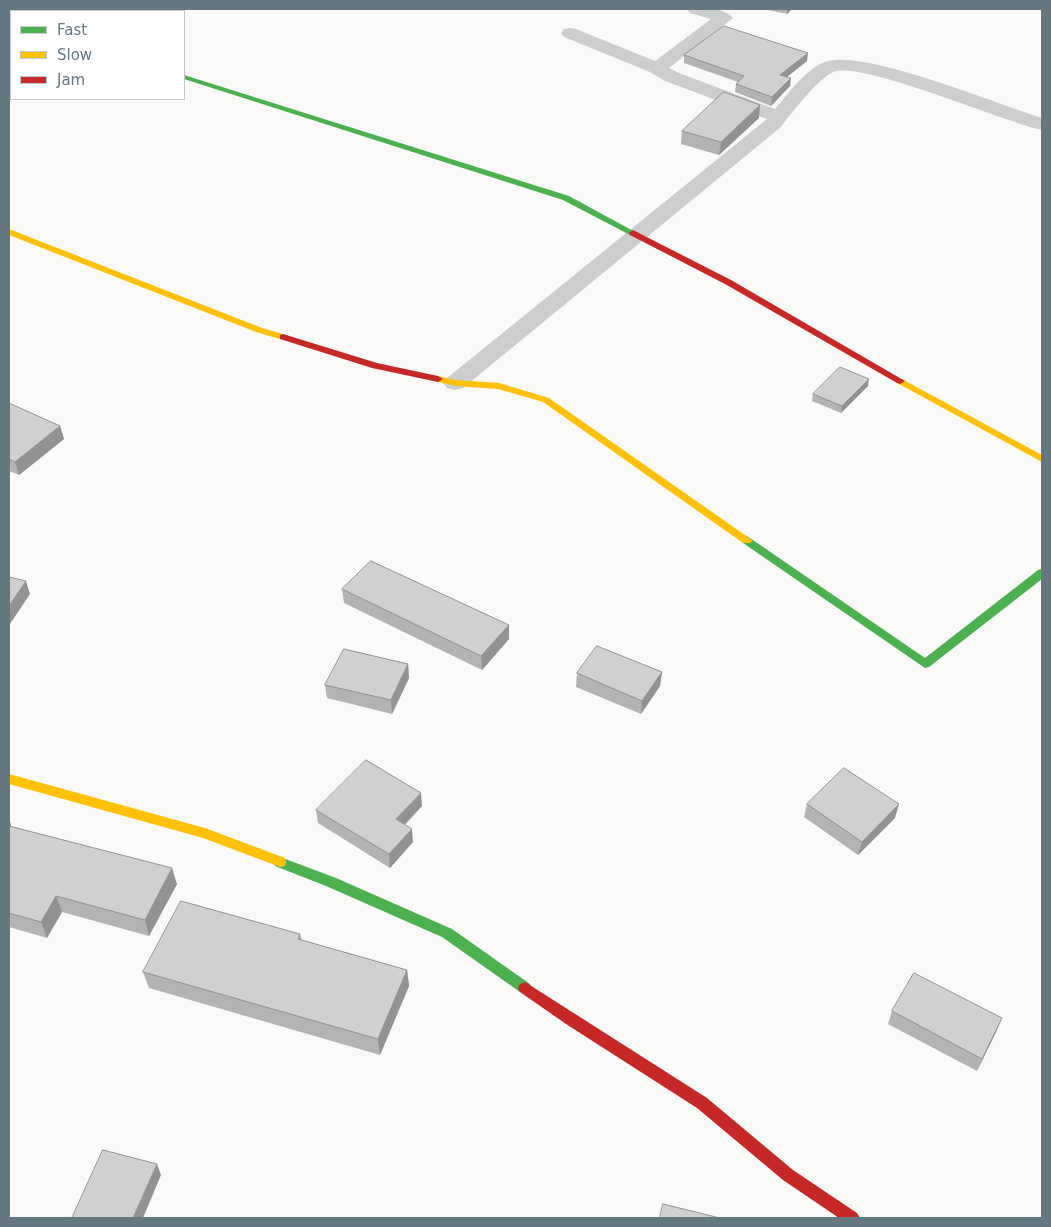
<!DOCTYPE html>
<html>
<head>
<meta charset="utf-8">
<style>
  body { margin:0 }
  #map { position:relative; width:1051px; height:1227px; overflow:hidden; background:#f9f9f8; font-family:"DejaVu Sans",sans-serif }
  canvas { display:block }
  .frame { position:absolute; inset:0; border:10px solid #657882; pointer-events:none }
  .legend { position:absolute; left:10px; top:10px; width:175px; height:90px; box-sizing:border-box; background:#fff; border:1px solid #c1c9cd; margin:0; padding:6px 9px; list-style:none; font-size:15px; color:#657882 }
  .legend li { display:flex; align-items:center; gap:10px; height:25px }
  .legend b { width:25px; border:1px solid #c1c9cd }
</style>
</head>
<body>
<div id="map">
<canvas width="1051" height="1227"></canvas>
<div class="frame"></div>
<ul class="legend">
<li><b style="height:6px;background:#4caf50"></b>Fast</li>
<li><b style="height:6px;background:#ffc107"></b>Slow</li>
<li><b style="height:6px;background:#c62828"></b>Jam</li>
</ul>
</div>
<script>
const context = document.querySelector('canvas').getContext('2d');
context.lineJoin = 'round';
function fillPath(path, color) { context.fillStyle = color; context.fill(path, 'evenodd'); }
function trace(path, color, width, dash) { context.strokeStyle = color; context.lineWidth = width; context.lineCap = dash ? 'butt' : 'round'; context.setLineDash(dash || []); context.stroke(path); }
const street = new Path2D(`
  M42,9h21l-2,2h-21z
  M687,9c13,-1 37,-3 46,9l-64,50 10,5 96,36c12,-14 32,-41 50,-47 37,-14 174,43 217,56v12c-38,-8 -182,-70 -209,-58 -14,6 -43,42 -52,55l-318,261 -8,2 -8,-2 -4,-5 4,-5 320,-259 -102,-38 -15,-9 -86,-35 -3,-4 3,-4 6,-1 6,1 79,32 56,-42 -21,-6z
  M9,15h2v11h-2z`);
const fast = new Path2D(`
  M184,75l385,121 68,37 -4,3 -3,-1 -67,-35 -379,-121z
  M747,536l178,122 113,-88 4,-1v10l-113,88 -4,1 -182,-125 -1,-3 1,-3z
  M280,857l56,21 116,51 78,55 2,4 -2,4 -5,2 -5,-2 -78,-55 -116,-51 -51,-20 -1,-4 1,-4z`);
const slow = new Path2D(`
  M9,229l253,99 24,7 2,2 -5,3 -27,-8 -247,-97z
  M438,376l17,4 44,3 50,15 203,142 -1,3h-8l-200,-141 -45,-13 -43,-3 -20,-5 -2,-2 2,-2z
  M900,378l142,77v7l-145,-79 -2,-2z
  M9,774l196,54 80,30 1,4 -1,4 -5,1 -77,-29 -194,-54z`);
const jam = new Path2D(`
  M633,230l98,50 174,101 -5,3 -3,-1 -172,-99 -95,-49 -1,-2z
  M283,334l94,29 61,13 5,3 -5,3 -66,-14 -92,-29v-4z
  M525,982l182,116 86,72 64,43 3,5h-21l-56,-38 -86,-72 -131,-84 -46,-32 -2,-4 2,-4z`);
const wall = new Path2D(`
  M764,9h28l-5,5z
  M684,55l123,6 -20,16 3,9 -19,20 -36,-14 1,-8 2,-2 -54,-19z
  M759,118l-40,37 -38,-11 1,-13z
  M868,386l-27,27 -29,-12 1,-7z
  M9,403l51,23 4,13 -45,36 -10,-4z
  M342,589l167,36v14l-27,31 -138,-67z
  M408,664l1,14 -17,36 -65,-16 -2,-13z
  M662,672l-2,14 -19,28 -65,-27 1,-14z
  M807,804l88,14 -37,37 -54,-38z
  M422,806l-17,19 8,17 -23,26 -72,-45 -2,-13z
  M9,818l2,7v1l166,58 -28,52 -87,-24 -15,26 -38,-11z
  M300,934l2,6 105,30 2,16 -29,69 -231,-67 -6,-16z
  M892,1011l105,19 -20,41 -89,-47z`);
const shadedWall = new Path2D(`
  M787,9h5l-5,5z
  M808,53l-1,8 -28,22 1,-8z
  M791,78l-1,8 -19,20 1,-9z
  M760,105l-1,13 -40,37 2,-13z
  M869,379l-1,7 -27,27 1,-7z
  M60,426l4,13 -45,36 -4,-13z
  M26,581l4,13 -20,30 -1,-5v-13z
  M509,625v14l-27,31 -1,-14z
  M408,664l1,14 -17,36 -1,-14z
  M662,672l-2,14 -19,28 1,-13z
  M421,793l1,13 -25,26 -1,-13z
  M899,804l-4,14 -37,37 4,-13z
  M9,818l2,7 -2,4z
  M412,829l1,13 -23,26 -1,-14z
  M172,868l5,16 -28,52 -4,-16z
  M56,896l6,16 -15,26 -6,-16z
  M407,970l2,16 -29,69 -2,-16z
  M1002,1018l-5,12 -20,41 5,-12z
  M157,1164l4,11 -18,43h-10z`);
const building = new Path2D(`
  M724,26l84,27 -28,22 11,3 -19,19 -36,-13 8,-8 -60,-21z
  M724,92l36,13 -39,37 -39,-11z
  M840,367l29,12 -27,27 -29,-12z
  M9,403l51,23 -45,36 -6,-3z
  M371,561l138,64 -28,31 -139,-67z
  M9,577l17,4 -17,25z
  M597,646l65,26 -20,29 -65,-28z
  M344,649l64,15 -17,36 -66,-15z
  M366,760l55,33 -25,26 16,10 -23,25 -73,-44z
  M844,768l55,36 -37,38 -55,-38z
  M9,826l163,42 -27,52 -89,-24 -15,26 -32,-9z
  M181,901l119,33 -2,5 109,31 -29,69 -235,-67z
  M914,973l88,45 -20,41 -90,-48z
  M103,1150l54,14 -24,54h-61z
  M663,1204l57,14h-60z`);
fillPath(street, '#cbcdce');
fillPath(fast, '#4caf50');
fillPath(slow, '#ffc107');
fillPath(jam, '#c62828');
fillPath(wall, '#b2b4b4');
fillPath(shadedWall, '#919292');
fillPath(building, '#cfd1d1');
trace(building, '#919292', 1);
</script>
</body>
</html>
